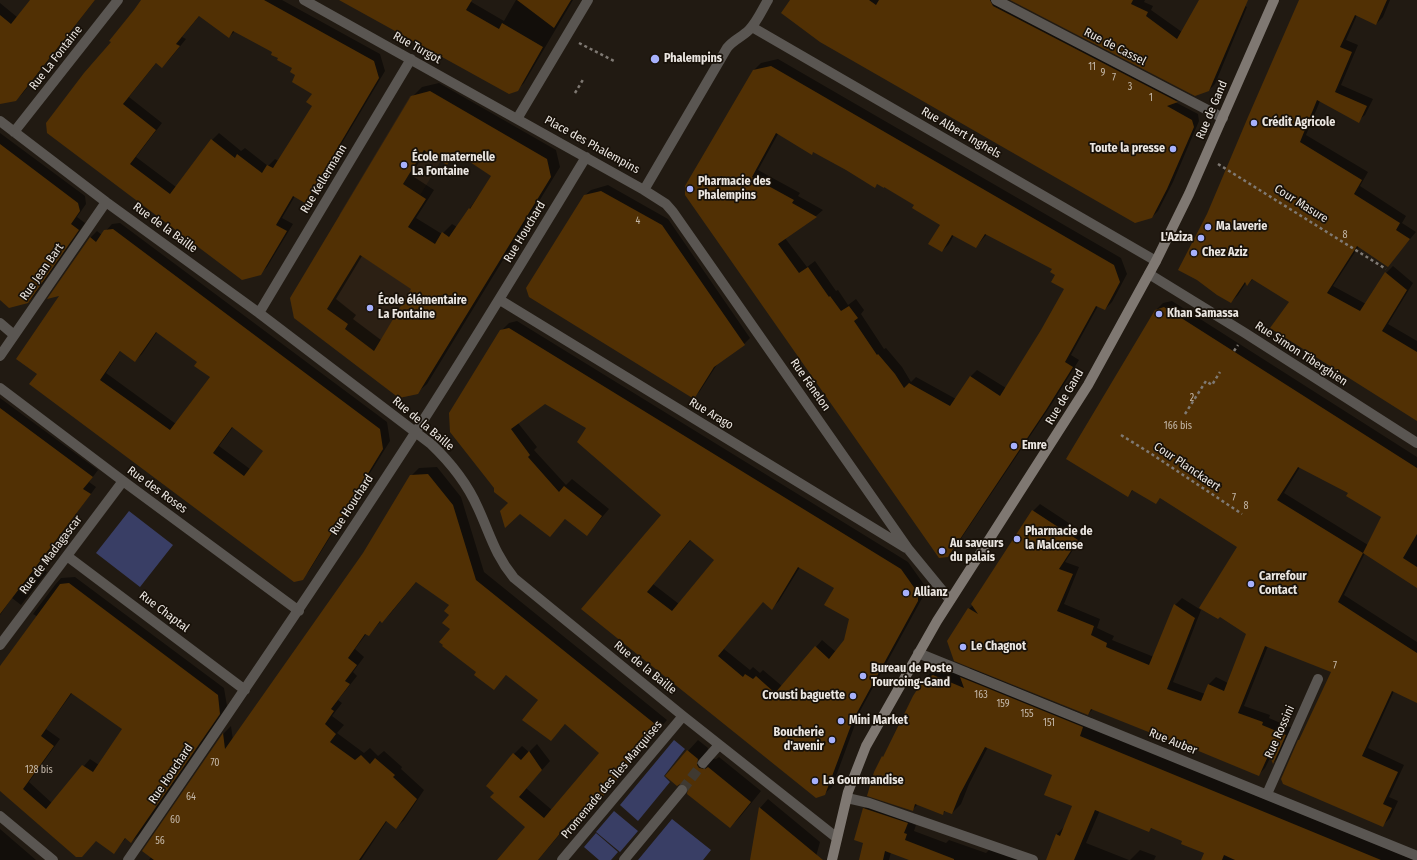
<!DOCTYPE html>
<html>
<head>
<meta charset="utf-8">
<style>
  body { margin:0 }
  canvas { display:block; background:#211a12 }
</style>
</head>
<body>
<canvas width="1417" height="860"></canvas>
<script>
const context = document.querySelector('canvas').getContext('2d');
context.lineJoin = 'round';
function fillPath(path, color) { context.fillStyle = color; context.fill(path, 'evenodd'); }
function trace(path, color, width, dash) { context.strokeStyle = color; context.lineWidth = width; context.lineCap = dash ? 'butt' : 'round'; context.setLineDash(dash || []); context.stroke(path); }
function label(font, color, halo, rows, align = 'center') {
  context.font = font + ' "Fira Sans Condensed",sans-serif'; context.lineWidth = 3.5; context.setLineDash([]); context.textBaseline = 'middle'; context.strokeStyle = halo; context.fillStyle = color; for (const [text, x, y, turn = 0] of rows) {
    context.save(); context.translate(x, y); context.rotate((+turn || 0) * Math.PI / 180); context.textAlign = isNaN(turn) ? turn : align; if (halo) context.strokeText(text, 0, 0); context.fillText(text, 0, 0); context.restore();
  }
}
const built = new Path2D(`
  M430,92l39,22 -80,133 75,71 -46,76 -19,4 -105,-80 -4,-19 50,-83 13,8 -14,-9 71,-119z`);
const green = new Path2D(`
  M129,511l44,34 -33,42 -44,-34z
  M674,740l11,9 -21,27 6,6 -32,39 -18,-16z
  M614,811l24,20 -18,21 -24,-20z
  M672,819l39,31 -8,10h-65z
  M596,833l22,19 -7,8h-12l-15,-13z`);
const shadow = new Path2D(`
  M31,0h64l-72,93 -7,7 -16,-3v-94l17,14z
  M143,0h139l98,54 5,17 -74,124 -6,7 -10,-6 -13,22 11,6 -26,43 -7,7 -212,-141zM200,15l29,22 6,-6 39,21 5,6 14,9 4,8 16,18v13l-34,55 -4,-2 -7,7 -23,-18 -4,3 -22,-18 -7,7 -36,47 -40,-30 26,-34 -33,-26 28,-35 5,5 7,-7 17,-21 -4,-2z
  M341,0h127l36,21 12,-21h57l-49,83 -7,7z
  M791,0h208l184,96 -8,6 23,12 1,7 -26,61 -15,29 -6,6z
  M1012,0h133l-1,2 9,4 -2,4 31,22 18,-32h35l12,7 -32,77 -6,6z
  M1300,0h90l-7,17 -7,7 -19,-9 -11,25 12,5 -17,40 32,14 -8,16 -7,6 -38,-20 -14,34 62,37 -8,14 46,30 -4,7 14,9 -28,33 -29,-19 -26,40 33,18 20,-31 7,-7 20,17 -25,41 29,17v79l-126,-118 -38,-23 -6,6 -1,-2 -8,12 -7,7 -23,-87z
  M778,59l343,199 6,16 -15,28 -7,7 -7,-3 -27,49 8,5 -26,42 -99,147 -7,7 -261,-361 67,-124 8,-8zM778,134l69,35 28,17 3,-3 37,22 26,19 1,27 7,-7 5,-9 22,12 11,-13 66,35 12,20 -23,41 -36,58 -29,-18 -7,7 -14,22 -40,-22 -5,5 -9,-15 -16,-19 -2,1 -23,-35 3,-4 -8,-11 -8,6 -10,-15 -2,1 -21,-30 -8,6 -22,-29 31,-22 7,-6 -25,-14 2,-3 -42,-23z
  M439,83l117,67 4,17 -133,217 -10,9 -123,-76 118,-220 10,-10zM426,151l21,13 10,-11 35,23 -35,51 -5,-3 -10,10 -26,-16 18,-28 -23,-15zM362,256l51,33 -32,51 -28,-21 3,-4 -20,-16z
  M0,133l85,63 1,8 -9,13 8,6 -51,73 -7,7 -27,-5z
  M608,185l60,34 82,119 -6,6 -26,19 -18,28 -6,6 -110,-201 7,-6z
  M120,223l267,199 3,19 -81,130 -7,8 -264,-206 52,-135 7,-7 5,4 10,-11zM157,332l41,30 13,15 -35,47 -70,-51 15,-23 14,11 7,-7zM233,427l31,24 -14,18 -31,-23z
  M1172,301l245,156v130l-52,-34 -21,42 73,47v60l-23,-11 -26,57 36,17 -15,32 9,4 -8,17 -7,7 -50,-153 -65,-26 -24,60 26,9 -1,3 23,10 -12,28 -6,6 -3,-6 -6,12 -7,7 -86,-36 -79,-30 -5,5 -119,-105 4,-4 60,-94 7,-7 44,29 -19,29 14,5 -15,37 36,15 -3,9 17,8 -2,4 42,17 21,-52 7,-7 19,12 -28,72 32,12 4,-10 7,-7 12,6 20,-49 -10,-88 -77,-49 -5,6 -23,-13 -5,6 28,-186 7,-7zM1300,467l49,26 34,24 -15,28 -84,-52z
  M517,321l391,241 17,24v7l-65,118 -28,76 -8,7 -242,-185 80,-94 -75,-88 -43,-24 -26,20 19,24 -3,3 32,35 6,-6 37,30 -22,26 -21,-17 -16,18 -41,-33 -8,-172 8,-8zM691,540l24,20 -36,44 -26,-20zM800,567l35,21 15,30 -5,22 -9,12 -14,-12 -40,46 -19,-16 -3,3 -7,-6 -3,3 -26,-21 39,-48 9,7 7,-7z
  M0,398l98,72 -9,12 7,5 -58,78 9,7 -26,33 -9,-7 -12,17z
  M437,467l24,30 23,75 183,148 -80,95 -14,4 -35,41h-40l28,-33 -31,-35 19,-38 8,-8 7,6 8,-8 13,17 -24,27 26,22 48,-57 -34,-30 -15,17 -12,-40 -32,-26 -13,15 -17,-17 -26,-44 -1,-23 -33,-24 -27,33 -8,8 -1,-1 -12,14 -2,-2 -12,16 9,8 -11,15 4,4 -19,24 4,3 -10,13 12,9 -7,8 27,20 6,-5 8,8 6,-5 18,16 -1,2 23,21 -20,30 -8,8 -9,-7 -26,39h-212l2,-3 -8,-6 81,-118 7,-7 2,14 131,-187 47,-77 8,-8z
  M75,577l149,111 3,18 -89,130 -7,6 -5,-4 -12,14 -18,-12 -96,-50v-122l38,-51 -5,-3 22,-29 6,-7zM72,693l51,36 -24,36 -9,-6 -38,44 -23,-21 31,-43 -14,-10z
  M942,667l21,8 7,-7 122,50 -4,9 326,133h-202l-7,-8 -22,-12 -31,-12 -3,2 -49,-20 -14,33 43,17h-82l10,-26 9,-9 7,-19 -20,-32 -65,-27 -19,37 -8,20 -9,9 -6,-2 -3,2 -25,-9 -6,6 -29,-53 3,-3 38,-75 10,-9z
  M698,740l10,8 -1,6 3,4 6,1 3,-2 42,34 -21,26 -10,10 -42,-76z
  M768,799l52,43 -5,18h-64l9,-52z
  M873,800l43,14 -3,10 3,1 -2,6 32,12 3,-3 37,13 6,-6 35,13h-115l-21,-8 -2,8h-29l4,-17v-34z
  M0,829l36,31h-36z
  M1140,850l16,6 -2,4h-24z`);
const building = new Path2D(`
  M30,0h65l-79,101 -16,3v-89l11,9z
  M141,0h123l110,61 5,17 -74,125 -12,-7 -17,29 11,6 -26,44 -19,5 -195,-147 -1,-10 38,-50 27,-31 -2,-1 25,-31zM199,16l30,22 4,-7 39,21 -1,3 7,3 -1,2 15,8 -2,4 5,3 -3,7 20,12 -6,8 6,4 -39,62 -6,-3 -5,8 -25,-19 -2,4 -24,-19 -41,55 -40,-30 26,-34 -33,-26 33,-41 6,5 18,-22 -4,-2z
  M339,0h133l-6,10 33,19 3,-6 41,24 -25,44 -9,3z
  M517,0h54l-17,28z
  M790,0h79l7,5 3,-5h111l3,6 185,96 -11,4 25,14 2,7 -27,62 -15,29 -17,5 -315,-181 -39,-29z
  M1010,0h123l-2,4 17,8 -2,4 31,23 22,-39h49l-39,91 -14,5z
  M1299,0h88l-11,25 -21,-10 -15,32 12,5 -17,40 32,14 -8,17 -42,-23 -17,42 62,38 -8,14 46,29 -4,7 14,9 -22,28 -31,-21 -30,47 33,18 25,-39 22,18 -25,41 35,21v69l-147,-93 19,-26 -37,-23 -5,7 -2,-4 -14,21 -14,-8 -20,-15 -19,-10 29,-56 41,-97z
  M771,66l343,199 6,17 -15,28 -9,-4 -31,56 8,5 -27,43 -98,147 -9,1 -254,-363v-9l68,-116zM776,133l36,22 1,-3 33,18 29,18 2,-4 7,4v-1l30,18 -2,3 28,17 -12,19 14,8 10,-17 24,13 9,-14 67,35 -2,3 5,3 -4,7 13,7 -23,41 -41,66 -30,-20 -20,30 -41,-23 -5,5 -9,-14 -17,-20 -1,1 -23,-34 4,-3 -9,-12 -8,5 -11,-15 -1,1 -21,-30 -9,6 -21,-29 39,-27 -25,-14 2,-3 -42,-23z
  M430,91l117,68 4,18 -133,217 -19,4 -105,-80 -4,-20 121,-202zM424,150l23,15 8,-13 36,24 -21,33 -1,-1 -20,29 -7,-5 -7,12 -27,-17 18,-28 -23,-15zM360,255l51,34 -37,62 -29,-22 3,-5 -21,-15z
  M0,144l78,59 2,8 -9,13 8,6 -51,73 -19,5 -9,-8z
  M601,191l61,34 83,120 -31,22 -20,32 -165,-102 -3,-9 58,-93z
  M113,229l267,200 3,20 -80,131 -9,2 -265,-198 8,-10 -21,-15 43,-63 -12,3 43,-62 6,5 8,-12zM156,332l41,30 -3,4 16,11 -40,53 -70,-50 20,-29 15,11zM232,427l31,24 -19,25 -31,-23z
  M1164,307l253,161v66l-14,24 14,9v21l-54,-35 -25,49 79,51v50l-25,-12 -30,65 36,16 -15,32 9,4 -9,19 -100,-43 -2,-5 17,-39h1l32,-68 -66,-26 -27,67 25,9 -1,3 24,10 -13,29 -4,-10 -10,22 -87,-36 -1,1 -80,-32 -3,6 -134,-54 -7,-20 21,-33 10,6 -7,-10 61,-94 46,30 -19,29 14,5 -16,37 37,15 -3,9 16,8 -1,4 43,18 25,-61 21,14 -28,71 34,12 7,-17 16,7 22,-57 -26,-17 -2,2 -19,-11 38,-61 -77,-49 -4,6 -24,-14 -4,7 -62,-38 89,-149zM1298,467l50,26 -2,3 35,21 -18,36 -86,-53z
  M509,328l392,241 17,24v8l-65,119 -28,75 -9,3 -235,-189 80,-94 -84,-73 9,-14 -41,-24 -34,25 19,26 -2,2 31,35 5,-6 38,30 -15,20 -22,-17 -15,18 -30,-23 -15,14 -5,-17 8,-8 -14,-11v-4l-44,-56 -1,-19 51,-83zM690,540l24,20 -42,51 -25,-19zM798,567l36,21 -10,17 25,14 -5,21 -15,19 -14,-13 -40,47 -19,-17 -3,3 -8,-5 -2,3 -25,-21 45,-54 9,8z
  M0,408l93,69 -10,12 8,5 -91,120z
  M428,474l25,31 23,75 184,148 -81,97 -7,-6 -34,41h-41l28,-33 -35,-30 4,-4 -8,-7 27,-33 8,7 8,-9 13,19 -23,27 25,21 55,-65 -34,-29 -14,17 -29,-21 16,-20 -32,-25 -12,15 -20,-15 2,-3 -34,-26 1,-1 -4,-3 11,-13 -8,-6 7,-8 -5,-4 5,-6 -33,-23 -34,41 -2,-2 -11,15 -4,-2 -17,24 9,7 -12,16 5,3 -19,25 3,2 -9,13 11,10 -6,8 25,18 6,-5 9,9 5,-6 20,17 -2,2 24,22 -21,30 -10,-8 -27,39h-205l-12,-9 81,-118 2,16 138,-196 47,-78z
  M69,583l149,112 2,19 -89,129 -6,-5 -11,16 -18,-13 -14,16h-6l-76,-66v-125l60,-82zM71,693l51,36 -29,43 -11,-7 -36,44 -23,-20 31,-43 -13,-10z
  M933,675l31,13 -4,-11 123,50 -3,9 301,124h-146l-11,-5 -2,5h-21l3,-7 -23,-9 1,-3 -31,-13 -2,4 -54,-22 -21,50h-28l10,-26 4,2 12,-30 -28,-11 8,-20 -67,-28 -25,47 -8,20 -8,-3 -1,4 -28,-11 -2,7 -46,-15 7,-24 8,-16 1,1 30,-61 11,-17z
  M687,750l11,9 -1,6 2,3 6,1 3,-2 43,35 -21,26 -43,-34 1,-6 -2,-3 -6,-1 -3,2 -12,-10z
  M759,807l64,53h-73z
  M863,808l45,15 -4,10 3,1 -2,6 49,19v1h-45l-24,-9 -2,9h-24l4,-17 -9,-3z`);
const minorTunnel = new Path2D(`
  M682,790l21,-27`);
const path = new Path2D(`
  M579,43l35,18
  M575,93l9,-15
  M1218,164l168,105
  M1234,351l4,-6
  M1185,414l21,-33 6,4 8,-13
  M1121,435l29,18 92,61`);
const service = new Path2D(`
  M847,798l22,5 164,57`);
const minor = new Path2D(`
  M304,0l340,190 83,-142c6,-8 15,-11 22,-18 8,-8 13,-20 19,-30
  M996,0l227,118
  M752,27l404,234
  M517,119l71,-119
  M0,121l106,81 153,111 172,131c19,18 36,39 47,64 12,26 17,47 36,70l169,138 154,122
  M14,132l104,-132
  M644,190l22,14 7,8 236,338 41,50
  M1149,274l96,59 172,110
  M500,300l406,248
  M259,313l152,-254
  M0,323l14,12
  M0,356l106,-154
  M0,388l123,93 176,130
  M67,556l178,134
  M0,645l123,-164
  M918,653l499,203
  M703,763l16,-18
  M1267,794l51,-115
  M0,816l53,44
  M128,860c97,-141 194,-283 287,-427 59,-91 115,-184 171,-276
  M562,860l121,-144
  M624,860l58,-70`);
const secondary = new Path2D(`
  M832,860l16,-68 18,-46 71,-125 151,-236 68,-124 33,-67 85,-194`);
const markers = [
  [655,59,5,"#a7b1fc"],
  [1254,123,4,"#a7b1fc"],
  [1173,149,4,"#a7b1fc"],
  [404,165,4,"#a7b1fc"],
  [690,189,4,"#a7b1fc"],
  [1208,227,4,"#a7b1fc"],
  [1201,238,4,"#a7b1fc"],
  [1194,253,4,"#a7b1fc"],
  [370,308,4,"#a7b1fc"],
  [1159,314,4,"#a7b1fc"],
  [1014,446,4,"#a7b1fc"],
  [1017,539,4,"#a7b1fc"],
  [942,551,4,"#a7b1fc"],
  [1251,584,4,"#a7b1fc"],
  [906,593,4,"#a7b1fc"],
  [963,647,4,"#a7b1fc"],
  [863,676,4,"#a7b1fc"],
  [853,696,4,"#a7b1fc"],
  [841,721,4,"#a7b1fc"],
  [832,740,4,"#a7b1fc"],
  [815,781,4,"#a7b1fc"]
];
const numberNames = [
  ["11",1092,67],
  ["9",1103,73],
  ["7",1114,78],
  ["3",1130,87],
  ["1",1151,98],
  ["4",638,221],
  ["8",1345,235],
  ["2",1192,398],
  ["166 bis",1178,426],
  ["7",1234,498],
  ["8",1246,506],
  ["7",1335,666],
  ["163",981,695],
  ["159",1003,704],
  ["155",1027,714],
  ["151",1049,723],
  ["70",215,763],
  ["128 bis",39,770],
  ["64",191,797],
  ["60",175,820],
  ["56",160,841]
];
const streetNames = [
  ["Rue de Cassel",1115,47,27],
  ["Rue Turgot",417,48,29],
  ["Rue La Fontaine",56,58,-52],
  ["Rue de Gand",1212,110,-67],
  ["Rue Albert Inghels",961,133,30],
  ["Place des Phalempins",592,145,29],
  ["Rue Kellermann",324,179,-59],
  ["Cour Masure",1301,204,32],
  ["Rue de la Baille",165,228,36],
  ["Rue Houchard",525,232,-59],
  ["Rue Jean Bart",42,272,-55],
  ["Rue Simon Tiberghien",1301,354,33],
  ["Rue Fénelon",810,385,55],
  ["Rue de Gand",1065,397,-59],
  ["Rue Arago",711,414,31],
  ["Rue de la Baille",423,424,40],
  ["Cour Planckaert",1187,467,34],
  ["Rue des Roses",157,490,36],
  ["Rue Houchard",352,505,-57],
  ["Rue de Madagascar",51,555,-53],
  ["Rue Chaptal",164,612,37],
  ["Rue de la Baille",645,668,39],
  ["Rue Rossini",1280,732,-66],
  ["Rue Auber",1173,742,22],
  ["Rue Houchard",171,774,-56],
  ["Promenade des Îles Marquises",612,780,-50]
];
const poiNames = [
  ["Phalempins",664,59],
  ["Crédit Agricole",1262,123],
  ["Toute la presse",1165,149,"right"],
  ["École maternelle",412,158],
  ["La Fontaine",412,172],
  ["Pharmacie des",698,182],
  ["Phalempins",698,196],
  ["Ma laverie",1216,227],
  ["L'Aziza",1193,238,"right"],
  ["Chez Aziz",1202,253],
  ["École élémentaire",378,301],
  ["La Fontaine",378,315],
  ["Khan Samassa",1167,314],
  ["Emre",1022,446],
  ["Pharmacie de",1025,532],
  ["la Malcense",1025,546],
  ["Au saveurs",950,544],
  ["du palais",950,558],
  ["Carrefour",1259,577],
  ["Contact",1259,591],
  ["Allianz",914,593],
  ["Le Chagnot",971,647],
  ["Bureau de Poste",871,669],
  ["Tourcoing-Gand",871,683],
  ["Crousti baguette",845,696,"right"],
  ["Mini Market",849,721],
  ["Boucherie",824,733,"right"],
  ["d'avenir",824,747,"right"],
  ["La Gourmandise",823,781]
];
fillPath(built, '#2c2014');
fillPath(green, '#393e65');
fillPath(shadow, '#0007');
fillPath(building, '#513004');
trace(minorTunnel, '#3f3931', 10, [10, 5]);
trace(path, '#7f7973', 2.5, [3, 3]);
trace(service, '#5a5652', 10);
trace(minor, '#5a5652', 10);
trace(secondary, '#7f7872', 10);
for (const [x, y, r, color] of markers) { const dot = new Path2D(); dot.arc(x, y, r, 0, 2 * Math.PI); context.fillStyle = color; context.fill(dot); trace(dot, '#181109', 1.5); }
label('10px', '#c4b8aa', null, numberNames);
label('12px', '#ebe6e1', '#181109', streetNames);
label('bold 12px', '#ebe6e1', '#181109', poiNames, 'left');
</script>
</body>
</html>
